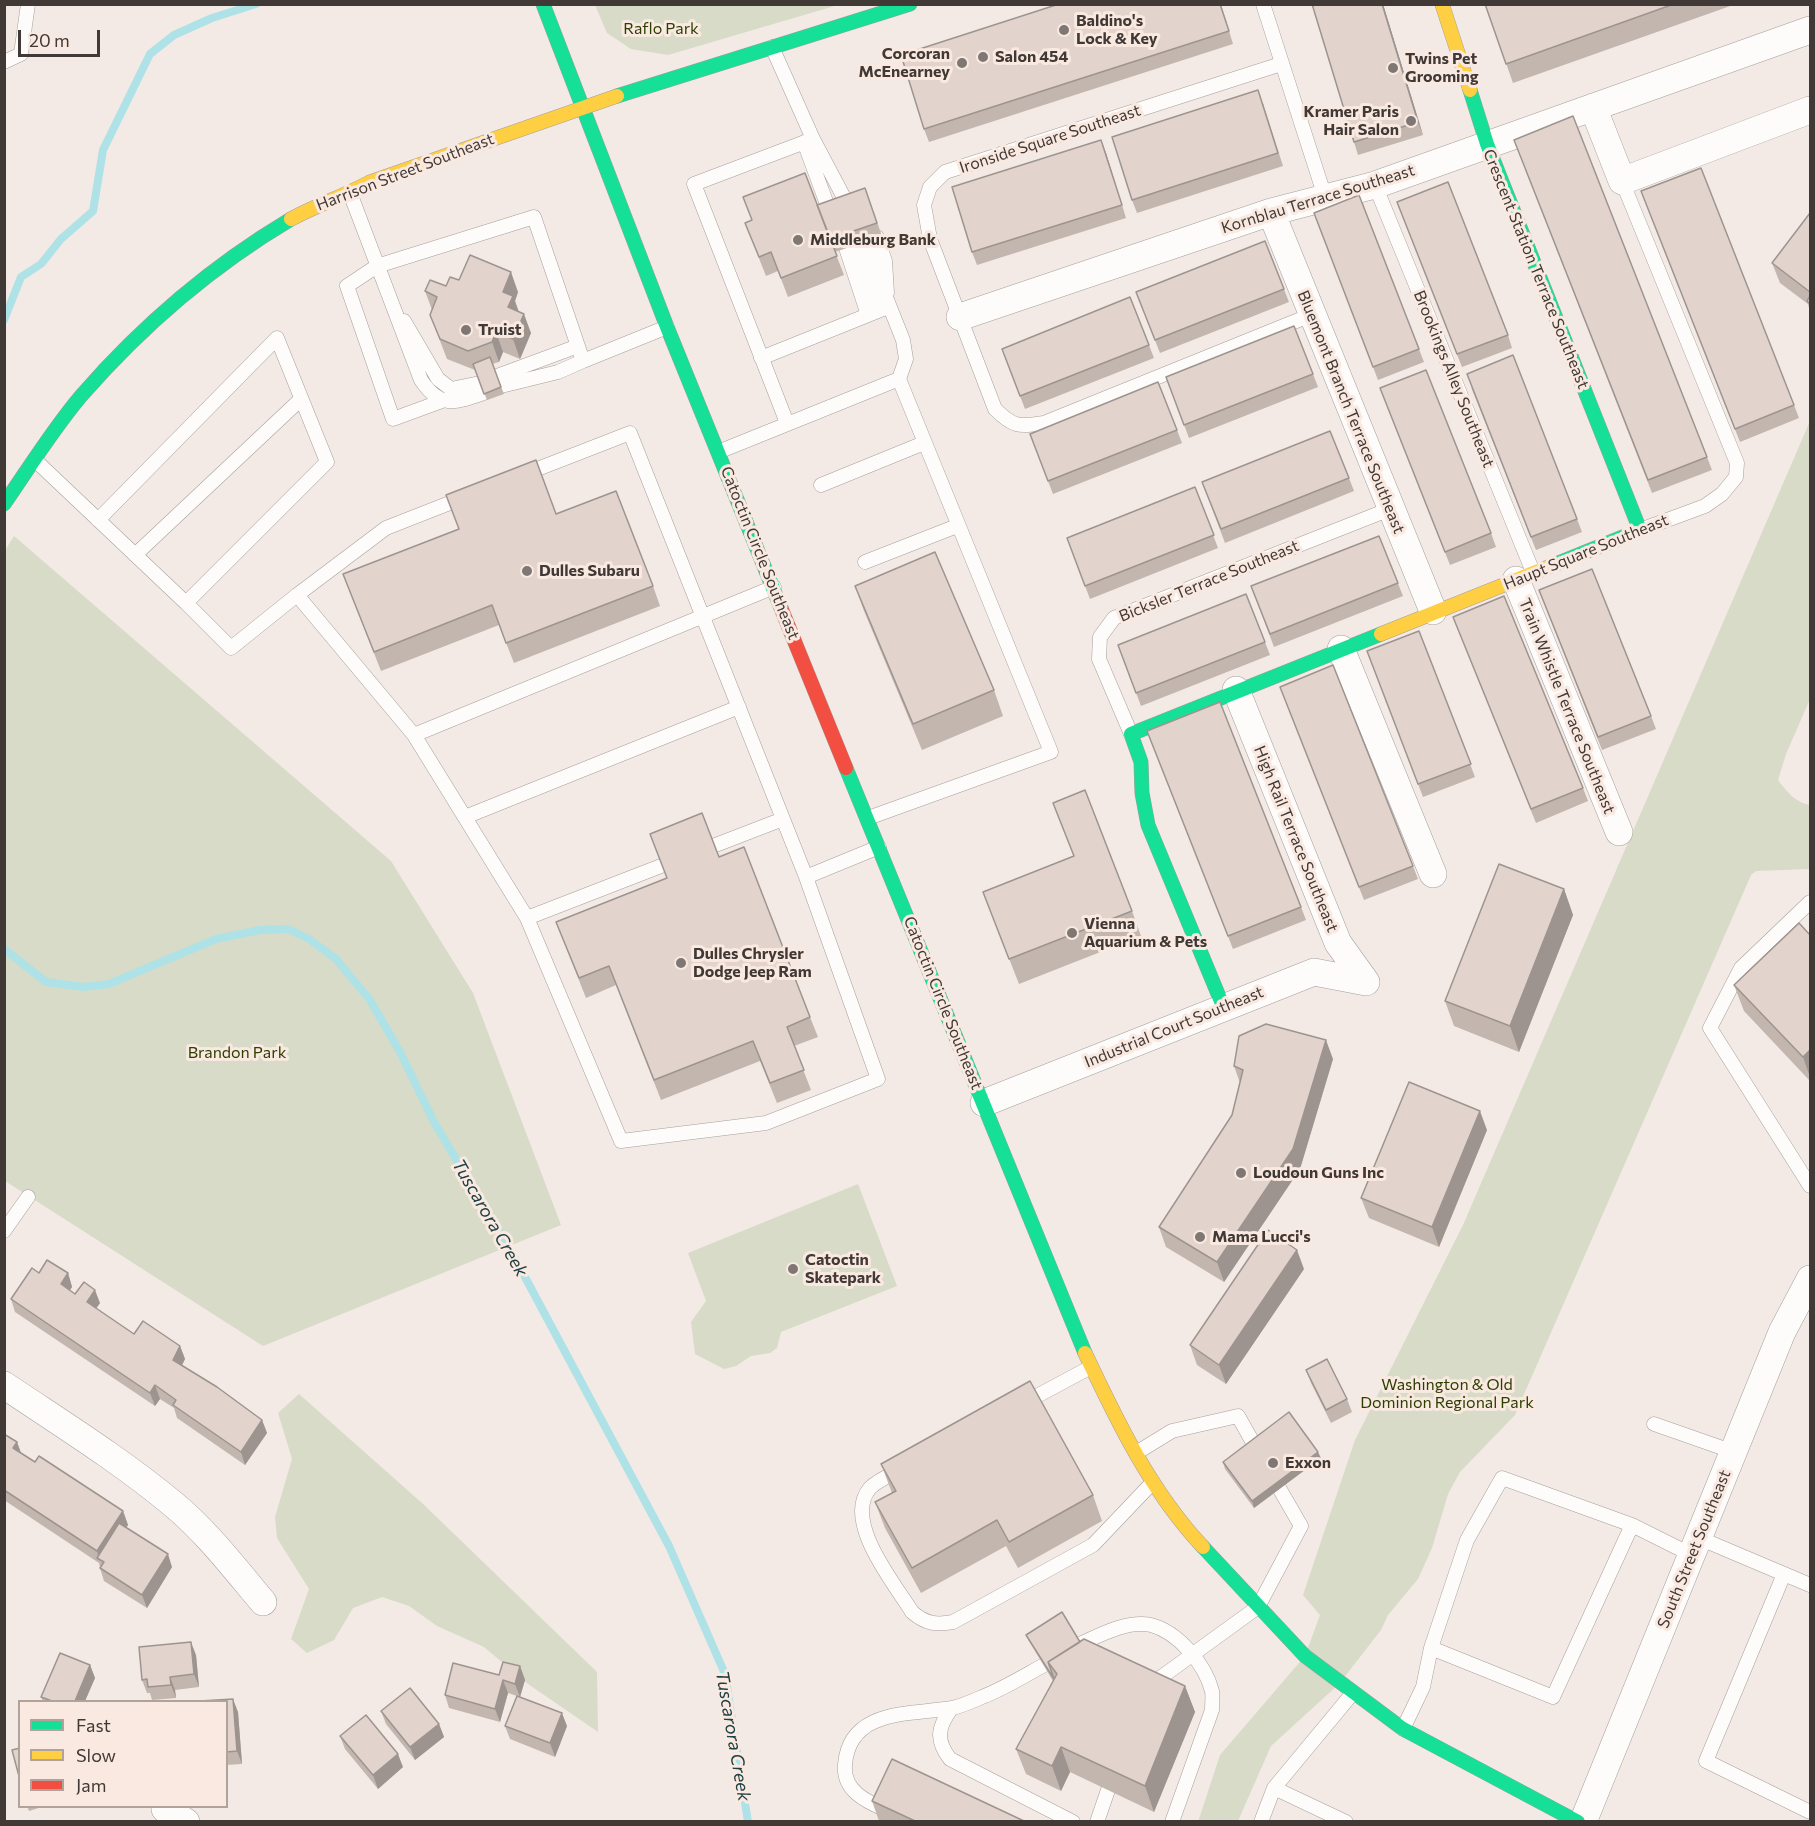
<!DOCTYPE html>
<html>
<head>
<meta charset="utf-8">
<style>
  body { margin:0 }
  #map { position:relative; width:1815px; height:1826px; overflow:hidden; background:#f3eae6; font-family:Commissioner,sans-serif }
  canvas { display:block }
  .frame { position:absolute; inset:0; border:6px solid #403936; pointer-events:none }
  .legend { position:absolute; left:18px; top:1700px; width:210px; height:108px; box-sizing:border-box; background:#f9e9e0; border:2px solid #afa39c; margin:0; padding:8px 10px; list-style:none; font-size:18px; color:#403936 }
  .legend li { display:flex; align-items:center; gap:12px; height:30px }
  .legend b { width:30px; border:2px solid #afa39c }
  .scale { position:absolute; left:18px; top:30px; width:82px; height:27px; box-sizing:border-box; border:3px solid #403936; border-top:0; padding-left:8px; font-size:18px; line-height:21px; white-space:nowrap; color:#403936; -webkit-text-stroke:4px #f9e9e0; paint-order:stroke }
</style>
</head>
<body>
<div id="map">
<canvas width="1815" height="1826"></canvas>
<div class="frame"></div>
<ul class="legend">
<li><b style="height:8px;background:#16e098"></b>Fast</li>
<li><b style="height:8px;background:#ffcf43"></b>Slow</li>
<li><b style="height:8px;background:#f24e42"></b>Jam</li>
</ul>
<div class="scale">20 m</div>
</div>
<script>
const context = document.querySelector('canvas').getContext('2d');
context.lineJoin = 'round';
function fillPath(path, color) { context.fillStyle = color; context.fill(path, 'evenodd'); }
function trace(path, color, width, dash) { context.strokeStyle = color; context.lineWidth = width; context.lineCap = dash ? 'butt' : 'round'; context.setLineDash(dash || []); context.stroke(path); }
function label(font, color, halo, rows, align = 'center') {
  context.font = font + ' Commissioner,sans-serif'; context.lineWidth = 6; context.setLineDash([]); context.textBaseline = 'middle'; context.strokeStyle = halo; context.fillStyle = color; for (const [text, x, y, turn = 0] of rows) {
    context.save(); context.translate(x, y); context.rotate((+turn || 0) * Math.PI / 180); context.textAlign = isNaN(turn) ? turn : align; if (halo) context.strokeText(text, 0, 0); context.fillText(text, 0, 0); context.restore();
  }
}
const green = new Path2D(`
  M595,5h243l-170,50 -37,-6 -24,-16z
  M1810,421v278l-24,55 -8,26c8,11 18,23 32,25v64l-54,2 -5,4 -236,540 -55,57 -12,22 -16,54 -14,31 -30,36 -7,15 -42,54 -68,62 -33,75 -40,1 22,-67 85,-99 15,-41 -17,-20 52,-155 108,-215z
  M14,536l377,325 82,132 88,232 -298,121 -258,-165 -1,-629z
  M858,1184l39,102 -116,46 -4,16 -7,5 -19,3 -15,10 -12,3 -29,-15 -4,-32 15,-21 -18,-48z
  M299,1394l123,109 175,169 1,60 -70,-48 -44,-37 -47,-21 -28,-20 -27,-9 -29,11 -19,32 -27,13 -16,-14 18,-50 -32,-51 -2,-21 17,-58 -14,-46z`);
const stream = new Path2D(`
  M4,320l17,-43 20,-13 20,-25 32,-28 10,-61 47,-96 24,-19 38,-17 44,-14
  M4,949l42,33 38,5 25,-3 107,-45 44,-9 28,-1 21,10 27,20 34,41 30,52 34,70 84,142 151,282 56,128 23,148`);
const lane = new Path2D(`
  M1263,4l62,193
  M772,47l41,92 -119,45 93,239
  M4,62l17,-8 7,-50
  M1281,64l-336,108 -15,15 -6,18 6,34 65,170c18,18 24,18 49,14l267,-108
  M813,139l37,70
  M804,142l27,73
  M1622,181l115,282 -1,14 -14,17 -17,12 -65,24
  M1375,185l158,387
  M350,193l71,187c19,29 34,23 63,13
  M877,237l8,24 2,32
  M854,246l25,64
  M846,248l22,67
  M404,321l34,58 13,10 29,-6
  M761,358l127,-51
  M497,376l81,-30
  M501,386l57,-14 25,-11
  M442,401l-49,18 -46,-133 30,-20 157,-49 49,144 84,-34
  M718,452l181,-73 7,-20 -3,-19 -39,-98
  M35,460l151,143 141,-141 -50,-124 -179,182
  M522,475l108,-42 176,444 73,-30
  M821,485l103,-42
  M465,497l-79,31 -89,67 117,140 360,-148
  M135,555l166,-156
  M865,562l92,-36
  M186,603l45,45 66,-53
  M1131,734l-32,-75 1,-22 14,-19 276,-109
  M414,735l113,183 94,223 145,-18 112,-44 -72,-202
  M465,817l274,-110
  M868,818l183,-66 -152,-373
  M700,851l83,-32
  M1810,902l-69,66 -31,60 100,158
  M527,918l152,-59
  M4,1231l24,-34
  M1022,1404l69,-37
  M1654,1424l80,28
  M1136,1453l36,-22 66,-15 22,39
  M902,1469c-10,5 -24,11 -32,19 -28,33 25,96 42,124 14,12 24,13 41,10l140,-77 60,-63
  M1699,1538l111,47
  M1784,1574l-78,187 104,51
  M1080,1644c20,-9 47,-24 71,-19 27,7 54,39 61,66 1,5 0,13 0,19l-40,112
  M1431,1648l36,-108 35,-62 130,47
  M1149,1686l109,-79 43,-81 -30,-52
  M952,1708c-14,18 -17,32 -2,51l123,63
  M1403,1729l20,-42 8,-39 122,49 79,-172 60,30
  M1274,1788l72,34
  M884,1809c-19,-8 -41,-19 -39,-44 4,-57 67,-50 107,-57 10,-2 21,-7 30,-11 21,-8 42,-21 62,-32
  M1097,1822l11,-32
  M1261,1822l13,-34 78,-94`);
const street = new Path2D(`
  M1593,107l29,74 188,-71
  M1271,212l162,399
  M960,317l311,-105 104,-27 435,-155
  M1516,580l103,252
  M1341,649l92,225
  M1236,690l102,253 28,39
  M984,1103l330,-131 52,10
  M4,1385c58,39 116,75 169,119 34,28 62,65 90,98
  M165,1809l21,13
  M1583,1822l199,-490 28,-53`);
const fast = new Path2D(`
  M543,4l124,323 114,281
  M1470,90l17,54 153,386 -89,36
  M617,96l293,-92
  M4,504c25,-36 49,-75 77,-108 60,-69 131,-130 210,-177
  M846,768l239,585
  M1223,1006l-75,-181 -6,-32 -1,-31 -10,-28 250,-100
  M1203,1547l102,109 98,73 175,93`);
const slow = new Path2D(`
  M1442,4l28,86
  M291,219c26,-14 53,-23 79,-37l247,-86
  M1381,634l170,-68
  M1085,1353c32,68 66,139 118,194`);
const jam = new Path2D(`
  M781,608l65,160`);
const wall = new Path2D(`
  M1059,4h162l12,40 -304,98 -5,-13z
  M1383,4l40,131 -65,20 -4,-13z
  M1485,4h251l-223,79z
  M1263,103l20,63 -146,47 -5,-13z
  M1106,153l20,65 -149,47 -5,-13z
  M1519,153l188,304 5,13 -60,23z
  M865,188l17,48 -47,16 9,23 -56,22 -10,-26 -12,5 -21,-53 72,-18z
  M1359,195l65,167 -46,18 -64,-167z
  M1646,204l148,201 5,13 -59,24z
  M1810,213v99l-2,-8 -28,-21 -8,-20z
  M1402,215l106,120 4,13 -50,19z
  M1265,241l24,61 -129,51 -24,-61z
  M459,280l59,12 -3,9 3,10 13,22 -11,26 -17,-7 -4,10 -7,2 12,30 -17,6 -12,-30 -28,-11 -17,-44 2,-5 -7,-19 21,-5z
  M1130,297l24,61 -129,51 -23,-60z
  M1313,374l5,13 -129,51 -23,-61z
  M1471,387l106,132 5,13 -46,18z
  M1385,401l106,132 5,14 -46,18z
  M1177,430l5,13 -129,51 -23,-60z
  M1349,478l5,13 -129,52 -23,-61z
  M1195,487l23,61 -128,51 -23,-61z
  M556,514l97,72 7,20 -146,57 -15,-38 -118,46 -38,-97z
  M1379,536l24,60 -129,51 -23,-61z
  M855,586l139,104 9,26 -81,34 -58,-139z
  M1246,594l24,61 -129,51 -23,-61z
  M1544,603l107,113 5,13 -54,21z
  M1453,617l130,171 5,13 -52,22z
  M1419,631l56,146 -52,20 -56,-146z
  M1285,700l128,166 5,13 -54,21z
  M1152,744l149,163 5,13 -73,29z
  M1053,803l79,108 9,25 -122,48 -36,-92 91,-35z
  M719,857l91,160 8,20 -24,9 17,44 -34,13 -17,-42 -99,39 -45,-115 -30,13 -30,-76z
  M1564,889l9,26 -54,137 -65,-26 -9,-25z
  M1810,935v146l-66,-70 -10,-26z
  M1333,1059l-33,110 -76,113 -58,-35 -7,-20 73,-112 8,-32 -6,-17z
  M1487,1130l-48,117 -70,-29 -8,-20z
  M1304,1269l-78,115 -29,-19 -7,-20z
  M39,1273h29l4,14 -2,3 5,4 25,9 -4,6 38,25 46,12 5,13 -3,6 80,55 5,13 -22,32 -68,-47 -3,-10 -14,-9 -5,7 -140,-94 -4,-13z
  M1306,1370l41,29 5,13 -21,11 -20,-40z
  M4,1434l13,8 4,11 14,9 88,49 5,14 -2,2 46,40 -25,41 -43,-27 -4,-13v-1l-1,-4 -95,-63z
  M1321,1458l-67,50 -29,-39 -2,-7z
  M881,1464l212,31 9,26 -84,47 -12,-22 -85,47 -36,-65 -10,-26 17,-9z
  M1026,1635l54,7 105,44 10,26 -41,100 -84,-40 -9,19 -35,-17 -10,-25 37,-68 -24,-40z
  M196,1655l3,32 -24,3 1,8 -24,2 -2,-7h-3l-5,-13z
  M90,1665l5,13 -10,23h-42l-2,-4z
  M520,1666l5,14 -5,17 47,29 -12,31 -45,-18 -5,-13 12,-30 -9,-3 -8,29 -51,-14 -4,-13 54,-20z
  M226,1701l12,11 4,52 -16,1z
  M381,1711l58,13 5,13 -29,23 -29,-36z
  M340,1736l63,31 -25,22 -33,-40z
  M872,1801l152,20h-145z
  M27,1806h18l-16,5z`);
const shadedWall = new Path2D(`
  M1382,4h1l40,131 -5,-13z
  M1101,140l5,13 20,65 -4,-13z
  M511,272l7,20 -3,9 5,14 -5,12 -12,-35z
  M524,314l7,19 -11,26 -7,-20z
  M496,332l7,20 -4,10 -7,-20z
  M1564,889l9,26 -54,137 -9,-26z
  M1326,1040l7,19 -33,110 -76,113 -7,-20z
  M1810,1050v27l-7,-20z
  M1480,1111l7,19 -48,117 -7,-20z
  M1297,1250l7,19 -78,115 -7,-19z
  M68,1273l4,14 -7,10 -4,-13z
  M95,1290l5,13 -9,12 -4,-13z
  M180,1346l5,13 -7,14 -5,-13z
  M155,1385l5,14 -5,7 -5,-13z
  M262,1420l5,13 -22,32 -4,-13z
  M17,1442l5,14 -9,-8z
  M1318,1452l3,6 -67,50 -2,-7z
  M123,1511l5,14 -25,37 -4,-3 -2,-8z
  M168,1554l4,13 -25,41 -5,-13z
  M191,1642l5,13 3,32 -5,-13z
  M90,1665l5,13 -10,23h-10z
  M520,1666l5,14 -5,17 -5,-13z
  M170,1677l5,13 1,8 -5,-13z
  M503,1680l5,13 -8,29 -5,-13z
  M1185,1686l10,26 -41,100 -9,-26z
  M233,1699l5,13 4,52 -5,-13z
  M562,1713l5,13 -12,31 -5,-14z
  M439,1724l5,13 -29,23 -5,-13z
  M1061,1747l9,25 -9,19 -9,-25z
  M398,1754l5,13 -25,22 -5,-14z`);
const building = new Path2D(`
  M1059,4h161l9,27 -305,98 -23,-74z
  M1312,4h70l36,118 -64,20z
  M1485,4h189l-168,60z
  M1258,90l20,63 -146,47 -20,-63z
  M1573,116l134,341 -59,23 -134,-340z
  M1101,140l21,65 -150,47 -20,-65z
  M1701,168l93,237 -59,24 -94,-238z
  M805,173l32,83 -56,22 -10,-26 -12,5 -14,-34 7,-3 -9,-23z
  M1448,182l60,153 -51,19 -60,-152z
  M865,188l12,35 -47,16 -13,-34z
  M1359,195l60,154 -46,18 -59,-154z
  M1810,213v79l-38,-29z
  M1265,241l19,48 -129,51 -19,-48z
  M470,255l41,17 -8,20 10,4 -5,11 16,7 -11,25 -17,-7 -4,10 -24,9 -28,-12 -10,-24 7,-18 -12,-6 5,-11 16,6 4,-9 9,3z
  M1810,296v8l-3,-3z
  M1130,297l19,48 -129,51 -18,-47z
  M1294,326l19,48 -129,51 -18,-48z
  M1513,355l64,164 -46,18 -64,-163z
  M490,357l11,30 -17,7 -11,-30z
  M1426,370l65,163 -46,19 -65,-164z
  M1158,382l19,48 -129,51 -18,-47z
  M1330,431l19,47 -128,51 -19,-47z
  M536,460l20,54 60,-23 37,95 -147,57 -14,-38 -118,47 -31,-78 116,-45 -13,-34z
  M1195,487l19,48 -129,51 -18,-48z
  M1379,536l19,47 -128,51 -19,-48z
  M935,552l59,138 -81,34 -58,-138z
  M1592,569l59,147 -53,21 -59,-147z
  M1246,594l19,48 -129,51 -18,-48z
  M1504,596l79,192 -52,21 -78,-192z
  M1419,631l52,133 -53,20 -51,-133z
  M1333,665l80,201 -54,21 -79,-200z
  M1220,702l81,205 -73,29 -81,-205z
  M1085,790l47,121 -123,48 -26,-67 91,-36 -21,-53z
  M702,813l17,44 25,-10 66,170 -23,10 17,43 -34,13 -17,-42 -99,39 -45,-114 -30,12 -23,-56 111,-44 -17,-44z
  M1499,864l65,25 -54,137 -65,-25z
  M1799,923l11,12v115l-7,7 -69,-72z
  M1266,1024l60,16 -33,109 -76,113 -58,-35 73,-112 11,-45 -9,-4 5,-30z
  M1409,1082l71,29 -48,116 -71,-29z
  M1268,1230l29,20 -78,115 -29,-20z
  M47,1260l21,13 -7,11 14,10 9,-12 11,8 -8,12 47,32 9,-13 37,25 -7,14 44,27 45,33 -21,32 -68,-47 3,-5 -21,-15 -5,8 -139,-94 21,-31 7,5z
  M1327,1359l20,40 -21,11 -20,-40z
  M1030,1381l63,114 -84,47 -12,-22 -85,48 -37,-66 21,-11 -15,-27z
  M1289,1412l29,40 -66,49 -29,-39z
  M4,1434l13,8 -4,6 22,14 4,-6 84,55 -26,40 -93,-61z
  M119,1523l49,31 -26,41 -42,-27 4,-6 -7,-4z
  M1062,1612l18,30 -32,20 6,17 -28,-44z
  M1084,1639l101,47 -40,100 -84,-39 -9,19 -36,-17 41,-75 -9,-12z
  M191,1642l3,32 -24,3 1,8 -23,2 -1,-8 -5,1 -3,-33z
  M60,1653l30,12 -15,36h-23l-11,-4z
  M503,1662l17,4 -5,18 -12,-4 -8,29 -50,-14 8,-32 46,12z
  M410,1688l29,36 -29,23 -29,-36z
  M517,1696l45,17 -12,30 -45,-17z
  M233,1699l4,52 -11,1v-51h-26z
  M366,1715l32,39 -25,21 -33,-39z
  M20,1748v32l-8,-30z
  M892,1759l132,62h-109l-43,-20z`);
const markers = [
  [1064,30,6,"#7f7774"],
  [983,57,6,"#7f7774"],
  [962,63,6,"#7f7774"],
  [1393,68,6,"#7f7774"],
  [1411,121,6,"#7f7774"],
  [798,240,6,"#7f7774"],
  [466,330,6,"#7f7774"],
  [527,571,6,"#7f7774"],
  [1072,933,6,"#7f7774"],
  [681,963,6,"#7f7774"],
  [1241,1173,6,"#7f7774"],
  [1200,1237,6,"#7f7774"],
  [793,1269,6,"#7f7774"],
  [1273,1463,6,"#7f7774"]
];
const poiNames = [
  ["Baldino's",1076,21],
  ["Lock & Key",1076,39],
  ["Corcoran",950,54,"right"],
  ["McEnearney",950,72,"right"],
  ["Salon 454",995,57],
  ["Twins Pet",1405,59],
  ["Grooming",1405,77],
  ["Kramer Paris",1399,112,"right"],
  ["Hair Salon",1399,130,"right"],
  ["Middleburg Bank",810,240],
  ["Truist",478,330],
  ["Dulles Subaru",539,571],
  ["Vienna",1084,924],
  ["Aquarium & Pets",1084,942],
  ["Dulles Chrysler",693,954],
  ["Dodge Jeep Ram",693,972],
  ["Loudoun Guns Inc",1253,1173],
  ["Mama Lucci's",1212,1237],
  ["Catoctin",805,1260],
  ["Skatepark",805,1278],
  ["Exxon",1285,1463]
];
const parkNames = [
  ["Raflo Park",661,29],
  ["Brandon Park",237,1053],
  ["Washington & Old",1447,1385],
  ["Dominion Regional Park",1447,1403]
];
const streetNames = [
  ["Ironside Square Southeast",1050,139,-18],
  ["Harrison Street Southeast",405,172,-21],
  ["Kornblau Terrace Southeast",1318,199,-17],
  ["Crescent Station Terrace Southeast",1536,269,68],
  ["Brookings Alley Southeast",1454,379,68],
  ["Bluemont Branch Terrace Southeast",1351,412,68],
  ["Haupt Square Southeast",1586,552,-22],
  ["Catoctin Circle Southeast",760,553,68],
  ["Bicksler Terrace Southeast",1209,581,-22],
  ["Train Whistle Terrace Southeast",1567,706,68],
  ["High Rail Terrace Southeast",1296,839,68],
  ["Catoctin Circle Southeast",943,1003,68],
  ["Industrial Court Southeast",1174,1027,-22],
  ["South Street Southeast",1694,1549,-68]
];
const waterNames = [
  ["Tuscarora Creek",490,1218,60],
  ["Tuscarora Creek",733,1736,80]
];
fillPath(green, '#d7dbc7');
trace(stream, '#aee2e7', 8);
trace(lane, '#a59f9b', 15);
trace(street, '#a59f9b', 28);
trace(fast, '#a59f9b', 15);
trace(slow, '#a59f9b', 15);
trace(jam, '#a59f9b', 15);
trace(lane, '#fdfcfb', 14);
trace(street, '#fdfcfb', 27);
trace(fast, '#16e098', 14);
trace(slow, '#ffcf43', 14);
trace(jam, '#f24e42', 14);
fillPath(wall, '#c2b6af');
fillPath(shadedWall, '#9e948f');
fillPath(building, '#e2d4cc');
trace(building, '#9e948f', 1.5);
for (const [x, y, r, color] of markers) { const dot = new Path2D(); dot.arc(x, y, r, 0, 2 * Math.PI); context.fillStyle = color; context.fill(dot); trace(dot, '#f9e9e0', 2); }
label('bold 16px', '#403936', '#f9e9e0', poiNames, 'left');
label('16px', '#2b3f01', '#f9e9e0', parkNames);
label('16px', '#403936', '#f9e9e0', streetNames);
label('italic 18px', '#1c4145', '#f9e9e0', waterNames);
</script>
</body>
</html>
